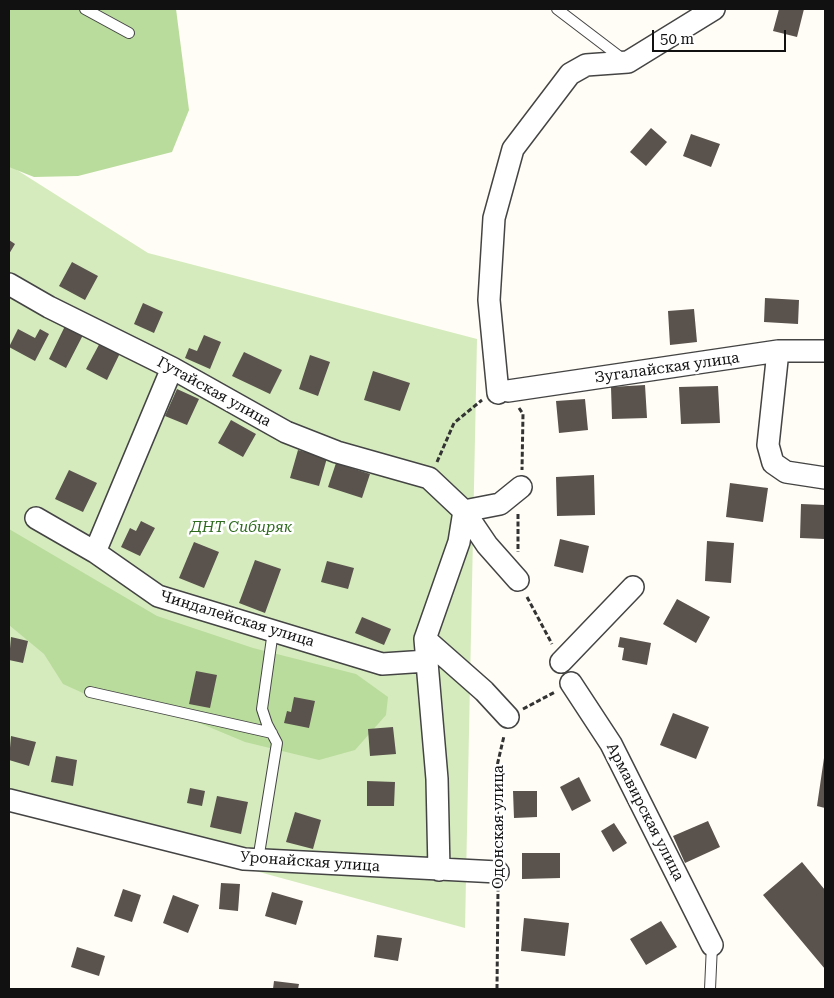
<!DOCTYPE html>
<html>
<head>
<meta charset="utf-8">
<style>
  body { margin:0 }
  #map { position:relative; width:834px; height:998px; overflow:hidden; background:#fffdf5; font-family:"Roboto Serif",serif }
  canvas { display:block }
  .frame { position:absolute; inset:0; border:10px solid #111; pointer-events:none }
  .scale { position:absolute; left:652px; top:30px; width:134px; height:22px; box-sizing:border-box; border:2px solid #111; border-top:0; padding-left:6px; font-size:15px; line-height:18px; white-space:nowrap; color:#111; -webkit-text-stroke:4px #fff; paint-order:stroke }
</style>
</head>
<body>
<div id="map">
<canvas width="834" height="998"></canvas>
<div class="frame"></div>
<div class="scale">50 m</div>
</div>
<script>
const context = document.querySelector('canvas').getContext('2d');
context.lineJoin = 'round';
function fillPath(path, color) { context.fillStyle = color; context.fill(path, 'evenodd'); }
function trace(path, color, width, dash) { context.strokeStyle = color; context.lineWidth = width; context.lineCap = dash ? 'butt' : 'round'; context.setLineDash(dash || []); context.stroke(path); }
function label(font, color, halo, rows, align = 'center') {
  context.font = font + ' "Roboto Serif",serif'; context.lineWidth = 5; context.setLineDash([]); context.textBaseline = 'middle'; context.strokeStyle = halo; context.fillStyle = color; for (const [text, x, y, turn = 0] of rows) {
    context.save(); context.translate(x, y); context.rotate((+turn || 0) * Math.PI / 180); context.textAlign = isNaN(turn) ? turn : align; if (halo) context.strokeText(text, 0, 0); context.fillText(text, 0, 0); context.restore();
  }
}
const green = new Path2D(`
  M9,165l139,88 329,86 -12,589 -456,-124z`);
const forest = new Path2D(`
  M9,9h167l13,101 -17,42 -94,24 -44,1 -25,-10z
  M9,529l148,87 96,32 103,26 32,23 -2,18 -31,35 -36,10 -74,-18 -84,-35 -76,-13 -22,-10 -19,-30 -35,-29z`);
const building = new Path2D(`
  M779,9h25l-7,28 -24,-6z
  M651,128l16,14 -21,24 -16,-14z
  M691,134l29,10 -9,23 -28,-11z
  M9,240l6,4 -6,10z
  M72,262l26,14 -13,24 -26,-14z
  M765,298l34,2 -1,24 -34,-2z
  M143,303l20,9 -9,21 -20,-9z
  M694,309l3,33 -27,3 -2,-34z
  M65,326l18,9 -17,33 -17,-9z
  M18,329l17,9 5,-9 9,5 -14,27 -26,-14z
  M204,335l17,7 -11,27 -25,-11 4,-10 8,3z
  M102,339l20,10 -15,31 -21,-11z
  M244,352l38,18 -12,24 -38,-18z
  M310,355l20,7 -12,34 -19,-7z
  M373,371l37,12 -10,28 -36,-11z
  M645,385l2,33 -35,1 -1,-32z
  M718,386l2,37 -39,1 -2,-37z
  M177,389l22,10 -12,26 -22,-9z
  M585,399l3,31 -29,3 -3,-32z
  M231,420l25,14 -13,23 -25,-14z
  M298,450l29,8 -8,28 -29,-8z
  M336,463l34,11 -8,24 -34,-11z
  M69,470l28,13 -14,29 -28,-13z
  M594,475l1,40 -38,1 -1,-39z
  M730,483l38,5 -5,34 -37,-5z
  M801,504l24,1v34l-25,-1z
  M141,521l14,7 -15,28 -19,-9 9,-19 6,3z
  M560,539l29,7 -6,27 -29,-7z
  M707,541l27,2 -3,40 -26,-2z
  M194,542l25,10 -15,36 -25,-10z
  M255,560l26,9 -16,44 -26,-10z
  M327,561l27,7 -6,21 -27,-7z
  M677,599l33,18 -14,26 -33,-19z
  M362,617l29,12 -7,16 -29,-12z
  M11,637l17,4 -5,22 -14,-3z
  M620,637l31,6 -4,22 -25,-5 2,-12 -6,-1z
  M196,671l21,4 -7,33 -21,-4z
  M294,697l21,4 -6,27 -25,-5 3,-12 4,1z
  M673,713l36,14 -13,32 -36,-14z
  M393,727l3,27 -26,2 -2,-27z
  M11,736l25,6 -7,24 -20,-6z
  M56,756l21,4 -4,26 -22,-4z
  M824,758l1,1v49l-8,-2z
  M579,777l12,24 -19,10 -12,-24z
  M367,781l28,1 -1,24h-27z
  M190,788l15,3 -3,15 -15,-3z
  M513,791h24v26l-23,1z
  M217,796l31,6 -7,32 -31,-7z
  M295,812l26,8 -8,29 -27,-7z
  M708,821l12,26 -35,16 -12,-27z
  M614,823l13,20 -14,9 -12,-21z
  M522,853h38v25l-38,1z
  M802,862l23,28v79l-62,-74z
  M221,883l19,1 -2,27 -19,-2z
  M123,889l18,6 -9,27 -18,-6z
  M272,892l31,9 -7,24 -31,-9z
  M173,895l26,10 -11,28 -25,-10z
  M524,918l45,5 -4,33 -44,-5z
  M661,921l16,26 -31,18 -16,-26z
  M377,935l25,3 -4,23 -24,-4z
  M77,947l28,9 -6,20 -28,-9z
  M274,981l25,3 -1,5h-25z`);
const path = new Path2D(`
  M519,408l4,6 -1,56
  M437,462l17,-39 28,-23
  M518,514v38
  M527,597l25,47
  M523,709l32,-17
  M498,854l-1,-88 7,-30
  M497,989l1,-99`);
const service = new Path2D(`
  M85,9l44,24
  M557,9l67,51
  M90,692l182,41
  M258,860l19,-117 -10,-19 -5,-15 11,-78
  M710,989l2,-44`);
const minor = new Path2D(`
  M9,284l40,23 123,61 114,64 51,20 92,26 35,33 36,-7 21,-17
  M778,351l-10,94 5,18 13,9 39,6
  M508,391l270,-40h47
  M498,393l-9,-93 5,-82 19,-69 57,-75 16,-9 42,-3 86,-53
  M464,511l23,34 31,35
  M36,518l59,34 63,44 224,68 45,-3
  M95,552l77,-184
  M425,639l59,52 24,26
  M561,662l72,-75
  M571,683l40,61 101,201
  M9,800l235,59 254,13
  M439,870l-2,-91 -12,-140 34,-97 5,-31`);
const streetNames = [
  ["Зугалайская улица",667,368,-8],
  ["Гутайская улица",214,392,29],
  ["Чиндалейская улица",237,619,17],
  ["Армавирская улица",645,812,63],
  ["Одонская улица",499,827,-90],
  ["Уронайская улица",310,862,4]
];
const parkNames = [
  ["ДНТ Сибиряк",241,528]
];
fillPath(green, '#d5ebbd');
fillPath(forest, '#b9dc9c');
fillPath(building, '#5a524d');
trace(service, '#444', 12);
trace(minor, '#444', 24);
trace(path, '#333', 3, [5, 2.5]);
trace(service, '#fff', 10);
trace(minor, '#fff', 21);
label('15px', '#111', '#fff', streetNames);
label('italic 15px', '#2f6b1f', '#fff', parkNames);
</script>
</body>
</html>
